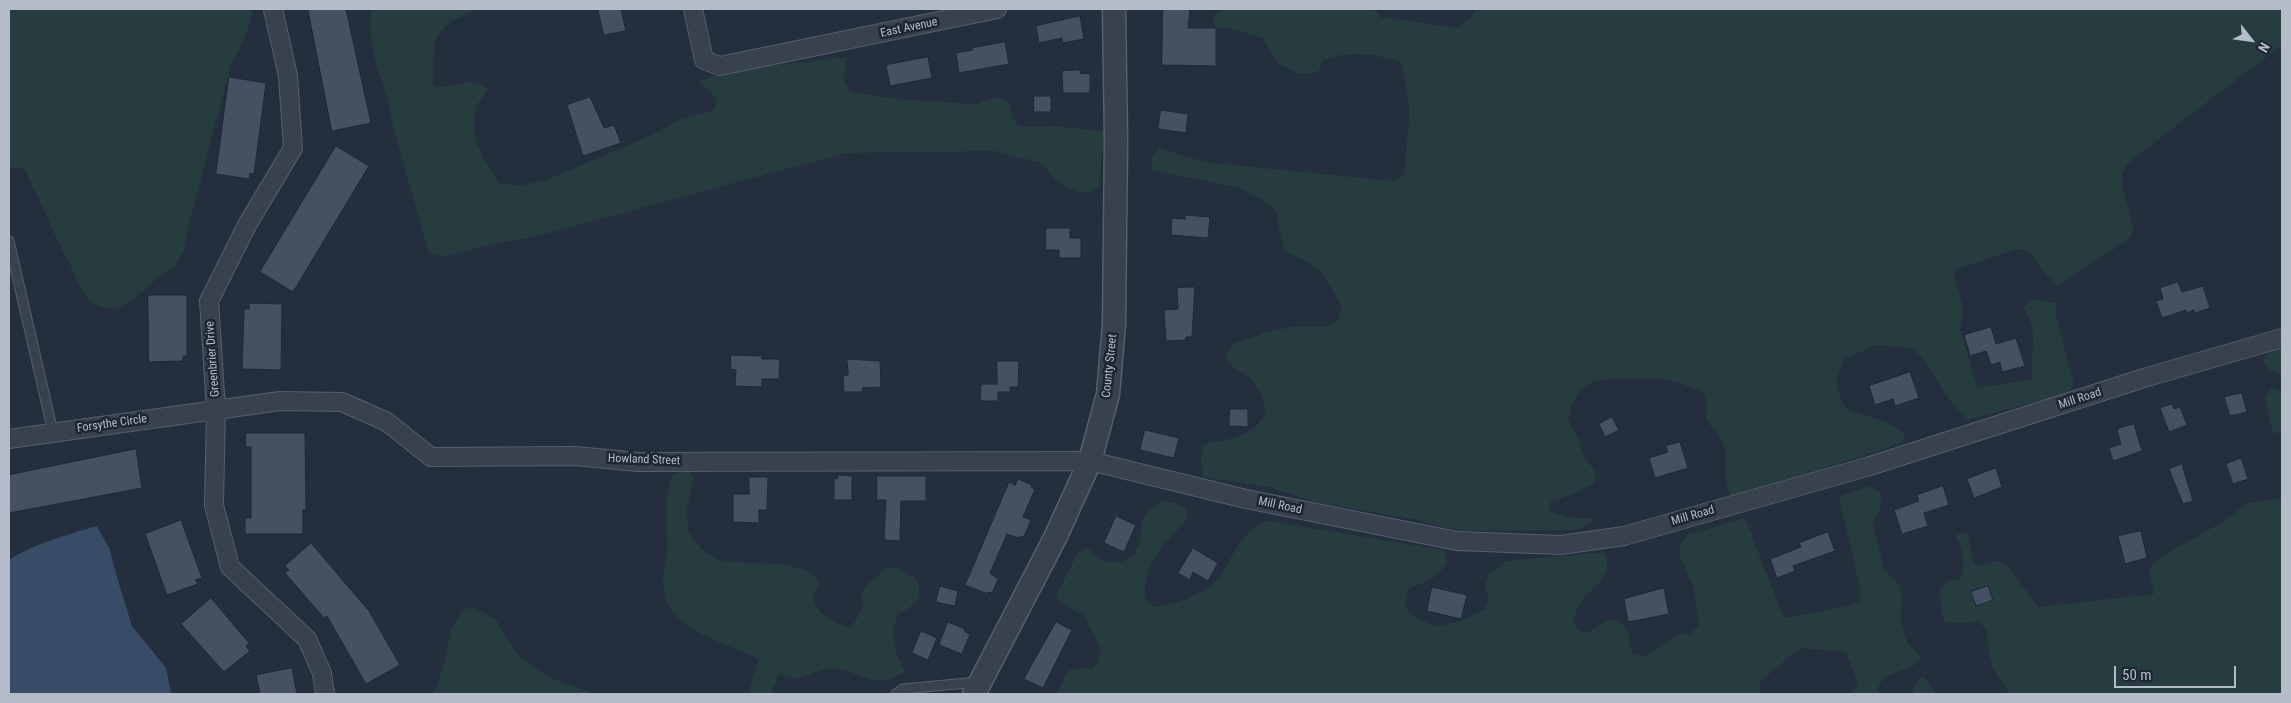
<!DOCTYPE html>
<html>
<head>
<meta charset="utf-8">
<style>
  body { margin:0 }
  #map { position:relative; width:2291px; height:703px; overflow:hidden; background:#242f3e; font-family:"Roboto Condensed",sans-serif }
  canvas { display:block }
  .frame { position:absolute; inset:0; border:10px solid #b4bcc9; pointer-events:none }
  .north { position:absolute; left:2226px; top:15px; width:50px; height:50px; -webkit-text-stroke:4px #1d2633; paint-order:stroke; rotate:120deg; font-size:14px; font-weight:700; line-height:20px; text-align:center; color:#b4bcc9 }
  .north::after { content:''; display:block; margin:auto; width:18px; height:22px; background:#b4bcc9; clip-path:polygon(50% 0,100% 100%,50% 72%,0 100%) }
  .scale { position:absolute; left:2114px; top:666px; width:122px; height:22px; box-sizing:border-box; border:2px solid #b4bcc9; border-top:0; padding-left:6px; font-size:15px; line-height:18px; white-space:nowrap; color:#b4bcc9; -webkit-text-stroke:4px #1d2633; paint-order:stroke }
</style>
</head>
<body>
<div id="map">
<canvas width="2291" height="703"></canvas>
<div class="frame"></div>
<div class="north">N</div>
<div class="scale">50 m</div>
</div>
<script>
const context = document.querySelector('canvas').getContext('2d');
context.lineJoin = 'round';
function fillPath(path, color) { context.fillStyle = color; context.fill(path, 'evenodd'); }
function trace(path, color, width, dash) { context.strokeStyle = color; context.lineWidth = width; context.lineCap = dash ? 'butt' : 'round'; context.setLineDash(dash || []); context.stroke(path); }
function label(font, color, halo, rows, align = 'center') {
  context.font = font + ' "Roboto Condensed",sans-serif'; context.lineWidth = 5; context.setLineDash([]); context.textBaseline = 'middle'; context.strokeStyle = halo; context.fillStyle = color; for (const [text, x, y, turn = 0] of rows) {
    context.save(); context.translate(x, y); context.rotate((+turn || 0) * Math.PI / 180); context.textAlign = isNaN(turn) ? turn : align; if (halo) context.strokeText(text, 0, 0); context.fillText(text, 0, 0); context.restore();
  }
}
const green = new Path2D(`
  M9,9h243c-2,21 -12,38 -21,56l-43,163c-1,12 -3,23 -10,33 -6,9 -15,13 -24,20 -17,14 -35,37 -59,23 -18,-11 -20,-36 -32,-52l-38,-83 -16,-2z
  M371,9h108c-50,19 -45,27 -45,77 22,4 32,-12 54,3 -4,6 -11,14 -12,21 -8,27 10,52 23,74l24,1 24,-5 109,-47 22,-13 37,-10 1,-12 -18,-17 11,-3 11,-6 127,-15 -3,23 6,12 45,7 78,5c18,-3 23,-13 38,2l1,11 7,9 11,1 23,-1 51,5 -5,55 -10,7 -12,-1 -20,-10 -15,-19 -47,-12 -149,2 -321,86 -32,4 -50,14 -14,-4 -36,-126 -5,-28 -14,-42 -4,-25z
  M1222,9h152l6,8 78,11 11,-8 8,-11h805v36l-153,117 -7,11v12l12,45 -6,10 -71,46c-13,-11 -18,-25 -30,-36l-11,-1 -61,21v12l8,24v11l-3,11 17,60 56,-9c-5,-28 8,-40 -9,-72l9,-8 23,4v12l18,70 -7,9 -11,5 -13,1 -76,20 -23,-27 -18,-30 -7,-9 -9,-6 -34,-3 -32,14 -8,23 6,22 9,7 35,11 20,12 -6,10 -170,54 -5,-25v-24l-4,-11 -15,-18v-25c-31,-18 -48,-17 -82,-16 -15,0 -29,-1 -41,9 -9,8 -12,20 -15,31l12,23 2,11 14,20 -2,10 -20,11 -23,7 -2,10 21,7h24l-7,8 -12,4 -112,1 -25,-5 -24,-7 -97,-16 -48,-16 -66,-10 -2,-21 2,-12c24,-4 53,-7 63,-33 -4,-12 -7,-27 -18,-35 -11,-8 -16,-6 -23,-19l8,-13 30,-11 28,-6 39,-1 9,-8 2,-14 -19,-31 -8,-7 -30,-16 -8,-38 -9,-9 -30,-16 -86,-17 2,-14 6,-9 27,10 27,6 179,18 12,-5 5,-56v-15l-8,-43c-26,-8 -52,-12 -78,-2l-4,11 -11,3 -11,-1 -20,-10 -14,-25 -34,-10h-13l-3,-11z
  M2282,345v30l-14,-5 -5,-10 3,-5z
  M2271,388l11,4v42l-9,-2 -8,-34z
  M685,469l9,7 -7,33 1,22 6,10 9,9 20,12 58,2 22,5 10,6 7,9c-19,23 11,37 31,44l12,-20 -2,-12 7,-12 17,-15 13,-2 19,13c7,23 -3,24 -20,35 -6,18 -3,41 9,56 -36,24 -45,-4 -75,-2 -19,1 -33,16 -52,4l-8,21h-23l11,-35c-28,-14 -89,-29 -95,-66 -3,-17 3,-33 3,-50 -1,-23 -4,-46 6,-68z
  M1868,486l12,6 2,12 -9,19 11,47 16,16 2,11 -1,23 6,22 15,16c-3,3 -6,6 -9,8 -14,8 -36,7 -35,28h-28l8,-10 -12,-32 -45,-4 -41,33v13h-704l12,-23 12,-3 12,1 7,-8 1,-14 -5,-11 -11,-20 -29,-18 22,-44 9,-7c6,4 12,11 19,14 5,2 10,2 15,1 6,-2 12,-5 16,-11 5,-7 3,-14 5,-22 4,-26 23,-34 45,-21l2,10c-22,25 -45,44 -43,81l9,8c21,-4 44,-9 60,-25 19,-19 25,-54 55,-61l175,29 3,12c-9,15 -20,22 -37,25l-4,9v11l8,9 21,11 24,-6 26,-12 4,-11 -5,-11 4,-12 18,-14 99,-9c8,24 -8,31 -21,46 -5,6 -8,15 -11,21l5,11 11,3c11,-11 29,-23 38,-2 3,6 3,15 6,23l12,2 32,-21 12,-1 10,-7 -5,-38 -14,-33v-12l8,-9 57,-17 39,100c21,-5 58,-8 75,-17l1,-12 -21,-92z
  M2282,498v196h-272c-18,-26 -23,-33 -23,-65l-10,-8 -21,2 -11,-1 -4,-10 -1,-24 9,-8h11c5,-15 4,-31 -5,-45l12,-2 8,33 23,-5 10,5 30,41 116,-13 -6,-23 6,-9 11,-8 54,-30 29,-21z
  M474,607l22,13 19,31 19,17 21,12 41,14h-164c11,-19 13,-38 18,-59 2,-9 8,-17 12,-25z
  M1923,676l13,18h-24l2,-9z`);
const water = new Path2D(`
  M97,526l13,24 6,24 16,52 34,42 5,25 -162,1v-134c26,-17 58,-25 88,-34z`);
const building = new Path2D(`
  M308,9h38l25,114 -39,8z
  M598,9h23l5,22 -22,4z
  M1163,9h27l-2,19h28v38l-54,-1z
  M1080,16l4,23 -21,4 -1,-5 -23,5 -3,-17z
  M1005,42l4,22 -50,9 -3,-20 17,-3 -1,-2z
  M928,57l4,21 -42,8 -4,-21z
  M1080,70v3l10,1v19h-27l-1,-22z
  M229,77l37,6 -12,91 -4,-1 -1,6 -33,-5z
  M1034,96h17v16h-17z
  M590,97l14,31 10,-3 7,18 -38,13 -16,-51z
  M1161,110l27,4 -2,19 -28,-4z
  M336,146l33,20 -76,126 -33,-20z
  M1185,215l25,2 -2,21 -37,-3 1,-17 13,1z
  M1046,228h24v10h11v20h-22v-8h-13z
  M2178,282l4,10 21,-6 7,22 -15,5 -1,-3 -7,3 -1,-3 -24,8 -6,-17 7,-2 -3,-11z
  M1195,287l-3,50h-6v3l-20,1 -2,-31 14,-1 -1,-21z
  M148,295h39v61h-4v5l-34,1z
  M249,303l33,1 -1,66 -39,-1 2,-60h5z
  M1991,327l5,17 20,-6 9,28 -23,6 -2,-10 -9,3 -5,-14 -16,5 -6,-21z
  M731,355l31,1v3h18l-1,20h-17v8l-27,-1 1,-16 -5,-1z
  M847,359l33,2 1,26 -19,1 1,4h-19l-1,-16 5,-1z
  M997,361h22l-1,26h-8v5h-12v9h-18l1,-17h16z
  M1910,372l9,26 -24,8 -2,-7 -18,6 -6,-19z
  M2242,393l5,19 -17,4 -6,-19z
  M2172,404l2,5 6,-2 7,18 -18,7 -9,-24z
  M1230,409h18v18l-19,-1z
  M1612,417l7,13 -14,7 -6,-13z
  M2134,424l8,27 -29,10 -4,-13 12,-4 -4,-15z
  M1145,430l34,8 -5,20 -34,-8z
  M246,433h59l1,77h-3v24h-58v-16h6v-71h-5z
  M1680,442l8,26 -33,10 -6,-20 19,-6 -2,-6z
  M136,449l6,39 -133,25v-38z
  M2241,458l7,21 -15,5 -7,-20z
  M2182,464l11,37 -10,3 -14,-35z
  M1996,468l6,19 -28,11 -7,-19z
  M838,475l14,1v24h-18v-21h3z
  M877,476h49v25h-25l-1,40 -16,-1 2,-40h-9z
  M749,477h19l-1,33h-8v13l-26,-1v-28h16z
  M1018,479l14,6 -1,2 4,2 -12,28 8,3 -7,17 -4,-1 -1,2 -12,-4 -17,39 8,6 -6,14 -4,-1v2l-23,-9 44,-103 6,3z
  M1943,486l6,19 -25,8 4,13 -26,8 -8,-24 25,-9 -2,-6z
  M1116,516l20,9 -12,27 -20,-9z
  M181,520l21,58 -7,2 3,4 -31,11 -22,-61z
  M2141,531l6,27 -22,6 -7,-28z
  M1828,532l7,19 -42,15 2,5 -18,7 -7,-19 31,-12 -2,-4z
  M311,543l58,68 31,54 -34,19 -39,-68 -3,2 -39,-45 4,-3 -4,-4z
  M1193,548l25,15 -10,18 -15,-9 -3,8 -12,-7z
  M940,586l18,5 -3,15 -19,-4z
  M1988,586l5,14 -17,6 -5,-14z
  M1432,587l35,8 -6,24 -34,-8z
  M1664,588l5,26 -41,8 -4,-23z
  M211,598l38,45 -3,3 4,5 -26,21 -43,-48z
  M948,622l17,7 -1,2 6,3 -8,20 -23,-9z
  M1056,622l16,8 -29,58 -19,-9z
  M921,631l16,7 -9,22 -16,-7z
  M292,668l5,26h-37l-4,-19z`);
const service = new Path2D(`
  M9,241l44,191
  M896,694l7,-5 75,-7`);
const minor = new Path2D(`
  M273,9l15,67 5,72 -46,77 -38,76 7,108 -2,96 16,62 77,72 15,34 3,21
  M693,9l11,51 16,6 277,-57
  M9,439l271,-38 62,1 45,20 44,35 144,-1 63,6 452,-1 156,38 211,42 104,4 63,-9 246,-70 274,-88 138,-40`);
const tertiary = new Path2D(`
  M974,694l81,-156 35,-77 18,-67 6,-70 2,-184 -2,-131`);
const streetNames = [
  ["East Avenue",909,28,-12],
  ["Greenbrier Drive",213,359,-94],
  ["County Street",1110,366,-84],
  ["Mill Road",2080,399,-18],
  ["Forsythe Circle",112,424,-8],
  ["Howland Street",644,460,2],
  ["Mill Road",1280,506,12],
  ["Mill Road",1693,516,-16]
];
fillPath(green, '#263c3f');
fillPath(water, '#394c67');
fillPath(building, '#455162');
trace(building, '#1f2835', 1);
trace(service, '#565f6c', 11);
trace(minor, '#565f6c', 20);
trace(tertiary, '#565f6c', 25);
trace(service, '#38414e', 9);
trace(minor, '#38414e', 18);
trace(tertiary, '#38414e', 22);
label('12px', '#b4bcc9', '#1d2633', streetNames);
</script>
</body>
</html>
